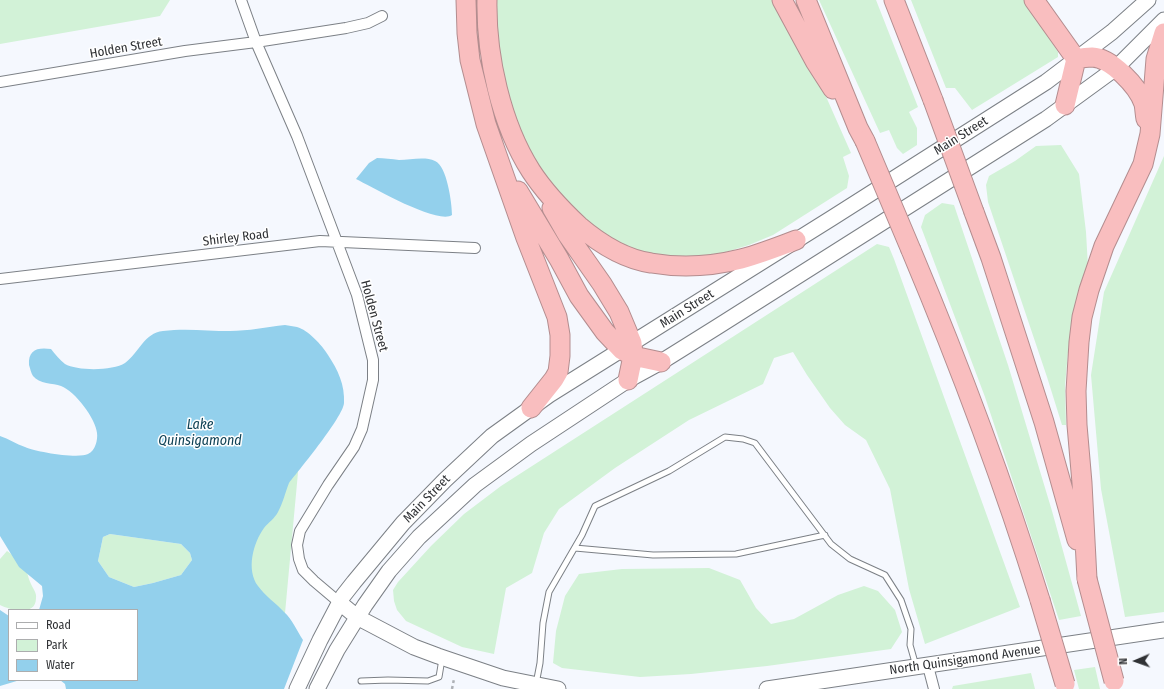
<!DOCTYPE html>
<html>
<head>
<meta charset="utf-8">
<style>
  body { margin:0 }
  #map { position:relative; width:1164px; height:689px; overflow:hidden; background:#f5f8fe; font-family:"Fira Sans Condensed",sans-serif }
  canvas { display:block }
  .legend { position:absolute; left:8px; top:609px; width:130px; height:72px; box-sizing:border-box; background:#fff; border:1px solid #acadae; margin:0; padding:5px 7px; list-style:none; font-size:12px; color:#303235 }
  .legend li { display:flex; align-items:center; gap:8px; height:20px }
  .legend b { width:20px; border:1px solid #acadae }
  .north { position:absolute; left:1116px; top:641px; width:40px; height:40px; -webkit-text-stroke:3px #fff; paint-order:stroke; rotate:268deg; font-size:11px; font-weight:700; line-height:16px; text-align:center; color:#303235 }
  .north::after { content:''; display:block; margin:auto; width:14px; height:18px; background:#303235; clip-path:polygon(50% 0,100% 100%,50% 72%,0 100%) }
</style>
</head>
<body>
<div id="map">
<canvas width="1164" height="689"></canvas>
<ul class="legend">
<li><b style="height:5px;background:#fff"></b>Road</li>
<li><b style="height:11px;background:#d2f2d7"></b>Park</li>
<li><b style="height:11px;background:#93d0ec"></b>Water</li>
</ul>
<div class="north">N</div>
</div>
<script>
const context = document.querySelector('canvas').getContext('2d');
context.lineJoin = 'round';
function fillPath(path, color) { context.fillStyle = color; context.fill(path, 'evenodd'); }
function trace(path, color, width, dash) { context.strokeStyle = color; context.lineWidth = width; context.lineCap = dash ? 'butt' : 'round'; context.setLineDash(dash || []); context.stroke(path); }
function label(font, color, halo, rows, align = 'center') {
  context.font = font + ' "Fira Sans Condensed",sans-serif'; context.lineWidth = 3; context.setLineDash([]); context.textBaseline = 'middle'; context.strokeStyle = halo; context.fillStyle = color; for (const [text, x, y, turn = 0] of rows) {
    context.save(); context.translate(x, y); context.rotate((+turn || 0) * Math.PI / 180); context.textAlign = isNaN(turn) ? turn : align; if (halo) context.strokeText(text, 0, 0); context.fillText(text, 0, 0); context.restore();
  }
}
const green = new Path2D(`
  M0,0h170l-10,16 -160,28z
  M492,0h282l46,83 31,70 -8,4 6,19 -2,12 -74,47 -24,10 -30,9 -32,4 -37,-2 -42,-15 -27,-19 -46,-54 -31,-74z
  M819,0h57l42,107 -9,5 8,16v17l-14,9 -6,-6 -8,-18 -9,3z
  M911,0h113l34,52v5l-86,53 -17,-22h-9z
  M1061,145l18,29 7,58 2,35 -16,60 -4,25 -3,33 1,40h-4l-15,-48 -59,-175 -2,-17 3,-9 26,-15 21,-15z
  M1164,156v456l-39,5 -24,-128 -10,-114 13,-83z
  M942,203l12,2 54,160 44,146 29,105 -22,4 -74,-223 -64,-170 4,-12z
  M877,244l12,3 5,12 126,348 -95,37 -16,-55 -19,-100 -24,-49 -21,-15 -15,-17 -23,-33 -14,-23 -19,6 -11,26 -74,36 -74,48 -56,41 -15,24 -12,40 -26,15 -12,66 -32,-7 -56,-26 -9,-11 -3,-9 -1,-11 5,-8 33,-36 33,-32 37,-28z
  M301,440l-23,249h-31l-4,-132z
  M110,534l71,10 9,9 2,7 -11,15 -28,8 -19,4 -25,-10 -11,-16 5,-24z
  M7,551c8,5 15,13 20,21 1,4 2,8 4,12 2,5 6,9 5,14 0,19 -26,12 -36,7v-46z
  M709,568l31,12 16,28 15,16 23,-5 44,-24 26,-9 14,5 17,19 7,22 -11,17 -124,17 -76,8 -51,3 -78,-9 -9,-5 3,-32 9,-35 14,-22 43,-5z
  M1095,667l5,22h-21l-5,-19z
  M1031,673l4,16h-83l1,-3z`);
const water = new Path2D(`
  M377,158c7,0 15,1 22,2 11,0 26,-4 36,1 12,5 17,42 17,54 -14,10 -80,-28 -96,-36l13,-16z
  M285,325c4,1 8,1 12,2 11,3 25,18 31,28 10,15 17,30 16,48 -1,14 -44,66 -55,80 -4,10 -6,20 -11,29 -3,6 -10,11 -14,16 -11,15 -18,42 -6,58 7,10 18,17 26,26 8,7 13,19 19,28l-19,49h-218l-1,-5 -5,-4h77v-70h-98l4,-14 -1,-10 -23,-19 -19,-31v-100c9,3 16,8 25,11 11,5 53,12 63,7 7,-3 10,-14 9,-21 -1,-14 -22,-42 -36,-47 -8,-3 -22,-2 -28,-10 -2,-3 -3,-8 -4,-11 -1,-15 8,-18 22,-16 4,5 9,11 14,15 12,7 48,7 60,-1 14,-10 19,-30 38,-32 22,-3 45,0 67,0 18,0 37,-4 55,-6zM110,534l71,10 9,9 2,7 -11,15 -28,8 -19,4 -25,-10 -11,-16 5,-24z
  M0,610l9,6v64h11l-20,6z`);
const path = new Path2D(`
  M452,689l2,-10`);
const lane = new Path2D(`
  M575,548l78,7 83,-1 89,-19
  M361,681l27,-1 40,1 11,-4 3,-18
  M536,684l4,-21 3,-40 6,-31 33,-57 13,-29 74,-35 56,-34 18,2 12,4 76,101 19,15 35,16 16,25 10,29 -1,16 6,21`);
const street = new Path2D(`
  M241,0l15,42 41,94 60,159 16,65v20l-11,49 -8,18 -26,38 -28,46 -3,14 2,14 4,11 11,11 26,22
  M0,82l185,-31 71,-9 90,-14 22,-5 14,-7
  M0,279l320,-38 155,7
  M928,666l6,23`);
const secondary = new Path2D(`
  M340,603l17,14 57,30 24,9 65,22 55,11
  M297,689l23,-49 23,-44 11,-14 49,-59 42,-43 47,-44 57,-41 283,-177 214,-136 66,-50 36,-32
  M317,689l20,-39 28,-45 24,-34 30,-34 56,-52 56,-41 97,-64 33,-18 56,-35 329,-208 70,-51 48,-48
  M767,689l397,-59`);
const highway = new Path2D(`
  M466,0l1,33 3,27 16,64 40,114 31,79 3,18v21l-2,16 -4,7 -23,29
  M487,0c-1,56 14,124 44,171 13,20 31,39 48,55 20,17 45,33 72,37 29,5 62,3 90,-4 19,-5 37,-12 55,-19
  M782,0l33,61 18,28
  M806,0l52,128 7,13
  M894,0l39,100
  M1034,0l42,59 -11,46
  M1076,59c5,-1 11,-2 16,-2 19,1 46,29 52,47 1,5 1,10 2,15
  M518,191l41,68 20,37 26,36 17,18 11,6 28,6
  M552,208l15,26 35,50 17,28 13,31 1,13 -5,24
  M974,212l17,46 53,164 33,118
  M911,250c48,114 92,231 129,350
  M1087,579l-5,-96 -5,-58 -1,-34 3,-49 3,-25 7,-27 15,-44 39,-82 7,-30 6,-75 8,-26`);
const highwayBridge = new Path2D(`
  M933,100l41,112
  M865,141l46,109
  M1087,579l27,102
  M1040,600l25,84`);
const streetNames = [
  ["Holden Street",126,48,-10],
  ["Main Street",961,136,-32],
  ["Shirley Road",236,238,-7],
  ["Main Street",687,309,-32],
  ["Holden Street",374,316,75],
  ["Main Street",427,499,-46],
  ["North Quinsigamond Avenue",965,660,-8]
];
const waterNames = [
  ["Lake",200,425],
  ["Quinsigamond",200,441]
];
fillPath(green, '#d2f2d7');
fillPath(water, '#93d0ec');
trace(lane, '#7c8086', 7);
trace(street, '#7c8086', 12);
trace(secondary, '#7c8086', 17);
trace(highway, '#b38d8f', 21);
trace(path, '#aeb1b6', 2.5, [3, 3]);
trace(lane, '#fff', 5);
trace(street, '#fff', 10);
trace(secondary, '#fff', 15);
trace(highway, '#f9bebf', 19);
trace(highwayBridge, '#b38d8f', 21, []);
trace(highwayBridge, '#f9bebf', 19);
label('13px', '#303235', '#fff', streetNames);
label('italic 14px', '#0f4256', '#fff', waterNames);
</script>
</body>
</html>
